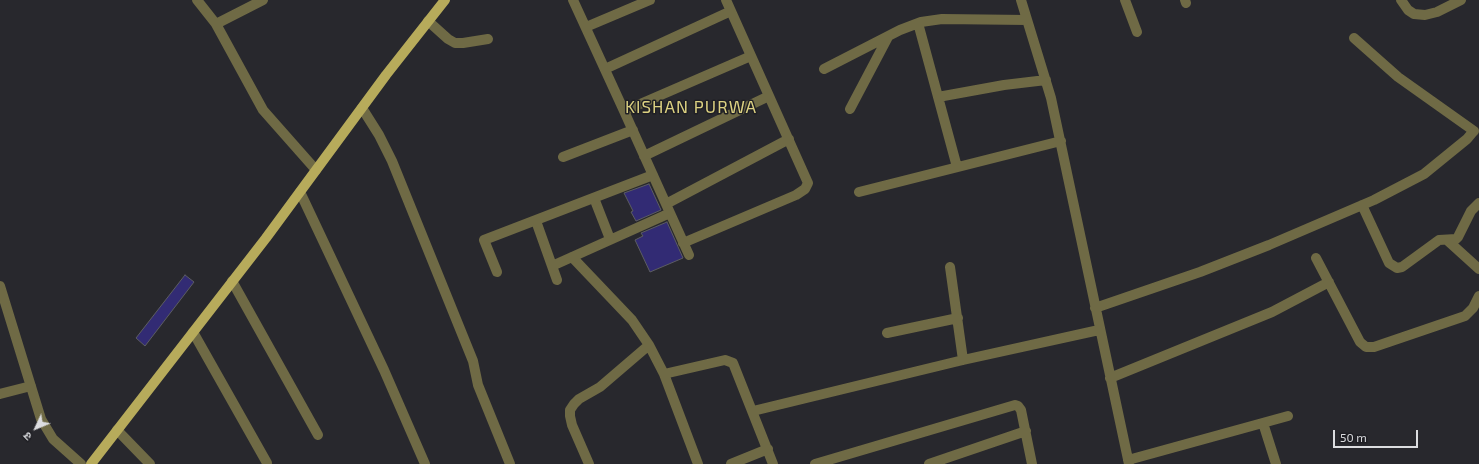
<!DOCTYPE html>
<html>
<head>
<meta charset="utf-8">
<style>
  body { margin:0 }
  #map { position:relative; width:1479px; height:464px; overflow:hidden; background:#28282d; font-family:"Exo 2","Noto Sans Devanagari",sans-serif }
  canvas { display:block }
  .north { position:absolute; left:16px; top:408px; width:40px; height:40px; -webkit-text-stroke:3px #1f1f24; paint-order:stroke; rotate:226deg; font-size:11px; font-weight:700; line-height:16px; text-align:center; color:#dcdde0 }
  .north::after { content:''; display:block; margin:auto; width:14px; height:18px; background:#dcdde0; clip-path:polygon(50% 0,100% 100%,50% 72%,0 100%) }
  .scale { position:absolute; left:1333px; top:430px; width:85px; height:18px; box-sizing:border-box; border:2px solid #dcdde0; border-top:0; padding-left:5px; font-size:12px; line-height:14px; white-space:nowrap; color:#dcdde0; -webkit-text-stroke:3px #1f1f24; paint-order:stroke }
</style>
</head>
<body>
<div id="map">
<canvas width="1479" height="464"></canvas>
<div class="north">उ</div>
<div class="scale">50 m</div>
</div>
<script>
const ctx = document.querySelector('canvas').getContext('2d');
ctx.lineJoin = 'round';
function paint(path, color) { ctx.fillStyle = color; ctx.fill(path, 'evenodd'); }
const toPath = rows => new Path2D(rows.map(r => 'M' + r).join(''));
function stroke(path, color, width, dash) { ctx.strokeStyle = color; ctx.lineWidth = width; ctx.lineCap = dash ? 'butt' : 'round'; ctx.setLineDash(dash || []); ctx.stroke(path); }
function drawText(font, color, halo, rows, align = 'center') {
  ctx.font = font + ' "Exo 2",sans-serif'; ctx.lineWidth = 3; ctx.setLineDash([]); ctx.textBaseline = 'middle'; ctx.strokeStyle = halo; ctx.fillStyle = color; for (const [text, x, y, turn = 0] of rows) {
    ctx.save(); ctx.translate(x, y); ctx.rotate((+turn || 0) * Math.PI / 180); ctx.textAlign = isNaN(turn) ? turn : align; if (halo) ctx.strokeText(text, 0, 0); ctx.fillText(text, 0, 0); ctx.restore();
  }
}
const building = toPath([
  [649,184,661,210,636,221,631,212,633,211,624,193,649,184],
  [667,222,683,258,650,272,635,240,643,236,641,233,667,222],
  [185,275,194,282,145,346,136,338,185,275]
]);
const minor = toPath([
  [197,0,216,24,263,110,316,170],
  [573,0,624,111,689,255],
  [1021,0,1051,98,1129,464],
  [1125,0,1137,32],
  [1185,0,1186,3],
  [1401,0,1408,10,1414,14,1425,15,1437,12,1461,0],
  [428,21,448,39,455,43,463,43,488,39],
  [918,23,957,167],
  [216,24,263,0],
  [586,27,650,0],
  [605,69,731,11],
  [824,69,900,30,921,22,942,19,1027,20],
  [938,97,1004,85,1046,80],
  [362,108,379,135,392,161,473,361,478,385,510,464],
  [850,109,888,37],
  [624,111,751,56],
  [644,156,769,96],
  [563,157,633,130],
  [300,192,384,370,425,464],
  [859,192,1061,141],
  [594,198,610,239],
  [666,204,789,139],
  [1362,205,1389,263,1397,268,1402,267,1439,240,1456,239,1458,237,1471,211,1479,203],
  [536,221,557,280],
  [1447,240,1479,269],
  [683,243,796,195,805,189,808,183,726,0],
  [572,257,632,320,649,345,664,374,698,464],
  [1316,258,1360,342,1366,347,1374,347,1465,316,1473,308,1479,296],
  [552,266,670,213],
  [950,267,963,360],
  [497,272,484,240,653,175],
  [232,281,318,435],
  [0,286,41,419,53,439,81,464],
  [1095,308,1200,272,1269,245,1374,200,1424,174,1467,139,1472,133,1474,131,1398,77,1354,38],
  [193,332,267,463],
  [887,333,958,318],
  [664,374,725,360,733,363,773,464],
  [1110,378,1272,312,1329,282],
  [0,394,31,386],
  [753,411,963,360,1099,330],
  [1263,423,1276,464],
  [117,430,150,464],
  [1128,460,1288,416],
  [589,464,572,425,570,416,570,410,574,404,579,399,600,387,649,345],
  [731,464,768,449],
  [815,464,1015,405,1018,406,1021,410,1032,464],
  [929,464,1026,431]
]);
const major = toPath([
  [91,464,266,238,386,75,445,0]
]);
const quarterNames = [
  ["KISHAN PURWA",691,107]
];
paint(building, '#322b74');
stroke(building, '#5c5d62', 1);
stroke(minor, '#6f6a45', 10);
stroke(major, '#b7ab5b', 10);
ctx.letterSpacing = '1px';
drawText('17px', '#dcd182', '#1f1f24', quarterNames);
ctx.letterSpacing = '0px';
</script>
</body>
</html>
